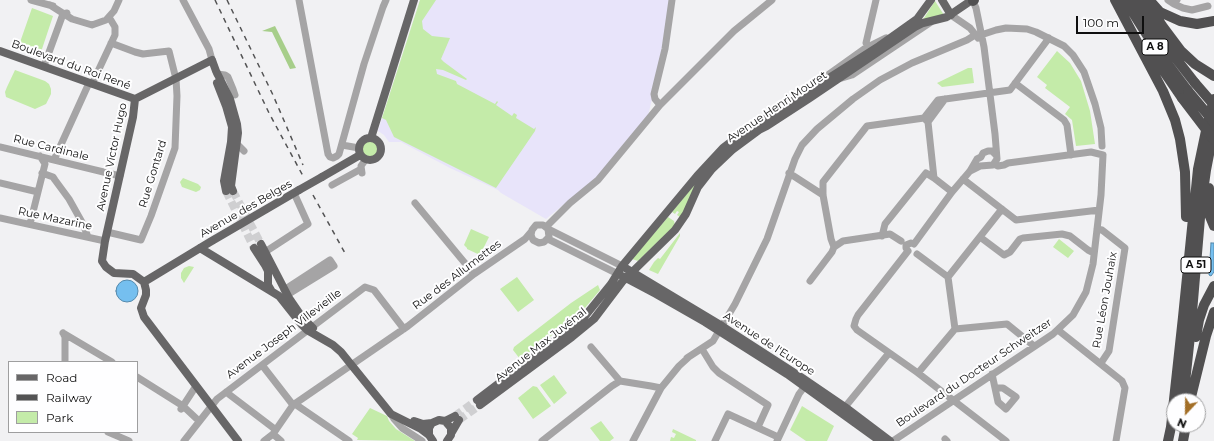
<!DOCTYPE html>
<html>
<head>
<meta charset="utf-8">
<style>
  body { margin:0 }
  #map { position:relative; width:1214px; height:441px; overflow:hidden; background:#f1f1f3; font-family:Montserrat,sans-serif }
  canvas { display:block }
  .legend { position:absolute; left:8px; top:361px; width:130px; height:72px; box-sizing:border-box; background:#fefeff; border:1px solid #9e9e9f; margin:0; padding:5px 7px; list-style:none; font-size:12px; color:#0f0f0f }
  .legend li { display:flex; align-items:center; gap:8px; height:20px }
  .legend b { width:20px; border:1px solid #9e9e9f }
  .north { position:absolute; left:1166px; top:393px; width:40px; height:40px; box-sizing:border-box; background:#fefeff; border:1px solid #9e9e9f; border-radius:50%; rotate:202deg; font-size:11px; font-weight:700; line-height:16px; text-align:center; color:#0f0f0f }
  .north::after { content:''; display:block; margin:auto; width:14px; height:18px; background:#a36f27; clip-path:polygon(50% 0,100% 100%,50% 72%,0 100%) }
  .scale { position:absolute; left:1076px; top:16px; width:68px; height:18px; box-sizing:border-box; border:2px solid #0f0f0f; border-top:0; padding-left:5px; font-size:12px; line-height:14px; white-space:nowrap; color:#0f0f0f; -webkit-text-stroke:3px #fefeff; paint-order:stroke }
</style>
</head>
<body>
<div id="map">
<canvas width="1214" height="441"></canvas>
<ul class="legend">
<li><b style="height:5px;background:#676667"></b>Road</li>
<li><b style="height:5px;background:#535354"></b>Railway</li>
<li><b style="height:11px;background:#c4eba9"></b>Park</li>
</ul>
<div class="north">N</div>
<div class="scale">100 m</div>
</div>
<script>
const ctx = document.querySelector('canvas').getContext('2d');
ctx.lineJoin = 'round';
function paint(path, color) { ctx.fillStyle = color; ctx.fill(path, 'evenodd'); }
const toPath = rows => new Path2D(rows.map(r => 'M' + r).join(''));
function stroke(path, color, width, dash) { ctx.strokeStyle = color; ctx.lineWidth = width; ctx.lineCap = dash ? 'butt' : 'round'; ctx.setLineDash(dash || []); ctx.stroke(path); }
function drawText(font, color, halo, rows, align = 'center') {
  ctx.font = font + ' Montserrat,sans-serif'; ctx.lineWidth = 4; ctx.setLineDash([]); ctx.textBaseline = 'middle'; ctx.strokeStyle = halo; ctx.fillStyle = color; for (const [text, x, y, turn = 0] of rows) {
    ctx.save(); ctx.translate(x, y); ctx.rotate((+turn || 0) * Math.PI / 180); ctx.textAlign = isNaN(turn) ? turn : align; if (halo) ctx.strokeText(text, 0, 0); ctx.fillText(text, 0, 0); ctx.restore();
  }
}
const medical = toPath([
  [420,0,670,0,656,82,648,116,600,175,546,219,501,193,498,190,450,168,401,142,389,142,384,135,378,131]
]);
const green = toPath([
  [420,0,436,0,422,21,423,29,432,36,450,38,441,59,444,62,467,79,466,80,443,70,436,69,437,74,456,81,457,84,495,104,497,101,498,102,496,105,512,116,514,113,517,115,516,118,534,129,536,127,535,131,496,188,394,137,386,120,382,118],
  [935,1,944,15,918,23,924,18],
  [32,8,53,16,40,55,18,48],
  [1057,51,1070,63,1081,81,1090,111,1095,144,1076,146,1072,120,1065,114,1070,107,1045,88,1047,85,1037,77],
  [968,68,972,68,974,83,942,87,937,83],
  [15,70,45,81,49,84,51,89,51,94,46,104,35,109,6,97,5,92,7,87],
  '362 149a8 8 0 1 1 16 0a8 8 0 1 1-16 0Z',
  [724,153,680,217,677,215,679,212,677,211,675,214,672,212,708,168],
  [183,178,198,184,201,187,200,190,196,192,182,187,180,182],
  [668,217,674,221,675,225,638,261,632,259],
  [471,229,489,237,480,255,467,249,467,248,464,245],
  [680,233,680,236,658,274,649,270,654,262,658,258,660,259],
  [1059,239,1074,251,1068,258,1053,247],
  [189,266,194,267,184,283,181,278,181,273,184,268],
  [517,277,534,300,518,312,500,289],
  [598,285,600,290,579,315,520,359,513,350,514,347,571,303],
  [554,375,567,393,554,404,540,385],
  [533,386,537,387,551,406,533,419,518,398],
  [802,406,834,426,827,441,806,441,790,430],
  [370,408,387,416,389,421,396,429,415,441,357,440,358,438,352,434],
  [601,421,614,438,610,441,600,441,590,428],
  [673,429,696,440,696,441,670,441,671,437,674,438,676,434,672,432]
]);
const forest = toPath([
  [275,26,296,68,290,69,272,32,262,31]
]);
const water = toPath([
  [1211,243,1214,243,1214,272,1211,276,1209,275,1211,243],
  '116 291a11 11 0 1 1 22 0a11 11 0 1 1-22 0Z'
]);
const majorTunnel = toPath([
  [226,191,254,248],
  [233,191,261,244],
  [455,416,477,400],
  [459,420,480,405]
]);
const minor = toPath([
  [31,0,53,6],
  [183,0,209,49,212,60],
  [299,0,328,154,330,157,333,158,337,156,339,154,364,64,383,7,386,0],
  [1168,0,1174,4,1177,0],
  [1174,4,1183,8,1192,10,1208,6],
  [50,5,72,19,92,25,106,20,114,11,119,0],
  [951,15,970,28,978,38],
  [870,49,866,43,876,0],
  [44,66,63,14,67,13],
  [217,74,225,75,228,77,233,89,235,95],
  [829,74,864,49,886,38],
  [842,78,852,75,931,22],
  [1015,83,1064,120,1067,125,1071,155],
  [92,84,115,35,115,27,109,17],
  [660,105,655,99,654,94,665,49,672,0],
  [924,118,938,100,1010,90,1049,38],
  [924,118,928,122,934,178,952,192],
  [928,122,945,99],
  [342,145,359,148],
  [232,146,234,145,238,145,244,151],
  [0,147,120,176],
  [54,160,89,83],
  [994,164,998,166,1004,165,1008,163,1091,152,1103,155],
  [970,171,980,166,993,165,997,159,995,134,984,47,976,8,973,1],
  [42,173,53,177,55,180,69,199,83,224,88,237],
  [362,173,361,166,366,159],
  [789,173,823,195],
  [963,179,1016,220,1099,210],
  [0,183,38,192],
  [332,185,361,169],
  [415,203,474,274],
  [0,218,105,241],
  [30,224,45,164,40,156],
  [546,227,570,203,598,180,660,105,734,31,772,0],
  [548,229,549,237,544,242,539,243,533,240,531,235,532,230,536,225,543,225,548,229,622,266],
  [1097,229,1102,230,1125,248,1109,351,1101,363],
  [107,232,141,240,151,216,175,148,177,96,176,79,169,51,143,54,135,52,111,43],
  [882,236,885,224,926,173,934,178],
  [980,237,1004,255,1010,252,1020,239,1023,238,1062,234,1070,236,1088,250,1094,253],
  [548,239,618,274],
  [914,244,952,192,970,171,977,159,981,157,983,153,988,151,992,151,996,155],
  [834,247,831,239,823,195,823,182,867,126,924,118],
  [908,251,858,315,856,319,854,326,857,330,918,373,1006,441],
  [908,251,906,248,906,245,911,243,914,244],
  [265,252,308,224,294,193],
  [917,254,948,277,955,329],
  [948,277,1002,209],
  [810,281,832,252,834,247,843,241,890,234,901,241],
  [284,290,330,260,334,266,287,295],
  [1058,330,1122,381,1125,388,1116,441],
  [63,333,112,362],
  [63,333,65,337,65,362],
  [591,347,620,381],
  [702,349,713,367,719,373,768,405,758,427],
  [687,358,713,341,735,304,767,239,795,159,802,145,817,129,853,99,880,80,912,63,967,40,975,35,981,35,996,30,1006,28,1027,29,1036,32,1064,46,1073,55,1084,72,1095,104,1101,128,1102,146],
  [262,365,293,405],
  [918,373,955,329,1007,324,1034,346],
  [992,374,998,402,1006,409,1016,397,1003,388,995,388],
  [137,377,183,406,199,421],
  [226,392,276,430],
  [295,404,349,441],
  [845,407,889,353],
  [181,409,196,386],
  [391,414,394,419,402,428,422,441],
  [108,432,129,441],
  [273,434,281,441],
  [945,439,947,441],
  [184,441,217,399,365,287,374,290,404,329],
  [264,441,273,434,293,405,408,326,474,274,525,239,531,232],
  [542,441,612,386,620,381,651,386,661,388],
  [633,441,661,388,679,366,690,356],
  [715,441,728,414,778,437],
  [777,441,799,394,808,382],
  [893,441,1053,334,1073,315,1086,292,1093,264,1101,195,1103,155]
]);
const major = toPath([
  [942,0,951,15],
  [0,51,135,99],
  [217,83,226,106,232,127,231,142,224,181,226,191],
  [135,99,133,117,105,241,102,261,106,267,114,273,133,274,144,282,146,290,146,295,141,308,144,317,238,441],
  [135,99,212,60,216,71,230,99,237,124,238,133,231,186,233,191],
  [371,138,414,0],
  '359 149a11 11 0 1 1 22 0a11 11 0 1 1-22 0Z',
  [322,177,360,155],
  [261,244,289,298,302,317,313,328],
  [200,248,279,296,302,325,307,330,333,345,341,352,391,414,421,429,429,435],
  [254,248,265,265,268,271,268,285,271,290],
  [622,266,722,326,801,377,845,407,890,441],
  [622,276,656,294,705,322,787,374,880,441],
  [144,282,210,242,299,190],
  [477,400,581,321,611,284,622,266,697,176,723,148,744,132,879,46,917,19,931,0],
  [480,405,572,337,594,319,622,282,675,230,686,214,698,187,712,169,732,150,759,130,767,126,810,98,915,27,923,23,947,17,972,0],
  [414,421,423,424,432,423],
  [445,421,455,416],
  [452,432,459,420],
  [433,441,429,435,429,428,432,423,439,420,445,421,451,428,451,435,447,441]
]);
const highway = toPath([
  [1115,0,1163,91,1175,120,1180,139,1185,172,1186,217],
  [1125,0,1154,46,1188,91],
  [1135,0,1167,47,1195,83],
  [1145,0,1163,27,1181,51,1195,64,1214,76],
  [973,1,974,0],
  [1151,2,1160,12,1180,21,1197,24,1214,21],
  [1147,47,1182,98],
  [1209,188,1209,214,1214,226],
  [1196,337,1199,320,1204,305,1214,286],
  [1183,401,1190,336,1201,206,1206,170,1214,129],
  [1190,401,1206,336,1214,312],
  [1168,441,1171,427,1183,317,1198,169,1207,126,1214,99],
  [1183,441,1186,425]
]);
const rail = toPath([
  [215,0,269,113,303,176],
  [227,0,273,95,303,165],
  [313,195,346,255]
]);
const majorBridge = toPath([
  [299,190,322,177]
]);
const highwayBridge = toPath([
  [1195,83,1214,105],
  [1188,91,1214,122],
  [1182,98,1214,140]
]);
const shields = [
  [1155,47,26],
  [1196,265,30]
];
const shieldNames = [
  ["A 8",1155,47],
  ["A 51",1196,265]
];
const streetNames = [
  ["Boulevard du Roi René",71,65,20],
  ["Avenue Henri Mouret",777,107,-34],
  ["Rue Cardinale",51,148,14],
  ["Avenue Victor Hugo",112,157,-78],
  ["Rue Gontard",153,174,-73],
  ["Avenue des Belges",246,209,-30],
  ["Rue Mazarine",55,219,12],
  ["Rue des Allumettes",457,275,-37],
  ["Rue Léon Jouhaix",1105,300,-80],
  ["Avenue Joseph Villevieille",284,334,-37],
  ["Avenue de l'Europe",769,344,33],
  ["Avenue Max Juvénal",541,345,-38],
  ["Boulevard du Docteur Schweitzer",974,373,-34]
];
paint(medical, '#e8e4fa');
paint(green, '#c4eba9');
paint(forest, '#a7ce8a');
paint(water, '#75bfef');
stroke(water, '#568aac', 1);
stroke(majorTunnel, '#cfcfd1', 8, [8, 4]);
stroke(minor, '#a5a4a5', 7);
stroke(major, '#676667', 8);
stroke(highway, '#515051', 10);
stroke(rail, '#535354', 1.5, [5, 5]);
stroke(majorBridge, '#676667', 8);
stroke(highwayBridge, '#515051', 10);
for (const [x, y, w] of shields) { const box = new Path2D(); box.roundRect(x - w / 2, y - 8, w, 16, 3); ctx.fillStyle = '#fefeff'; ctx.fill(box); stroke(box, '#0f0f0f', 1); }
drawText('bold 10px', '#0f0f0f', null, shieldNames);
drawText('11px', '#0f0f0f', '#fefeff', streetNames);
</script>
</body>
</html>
